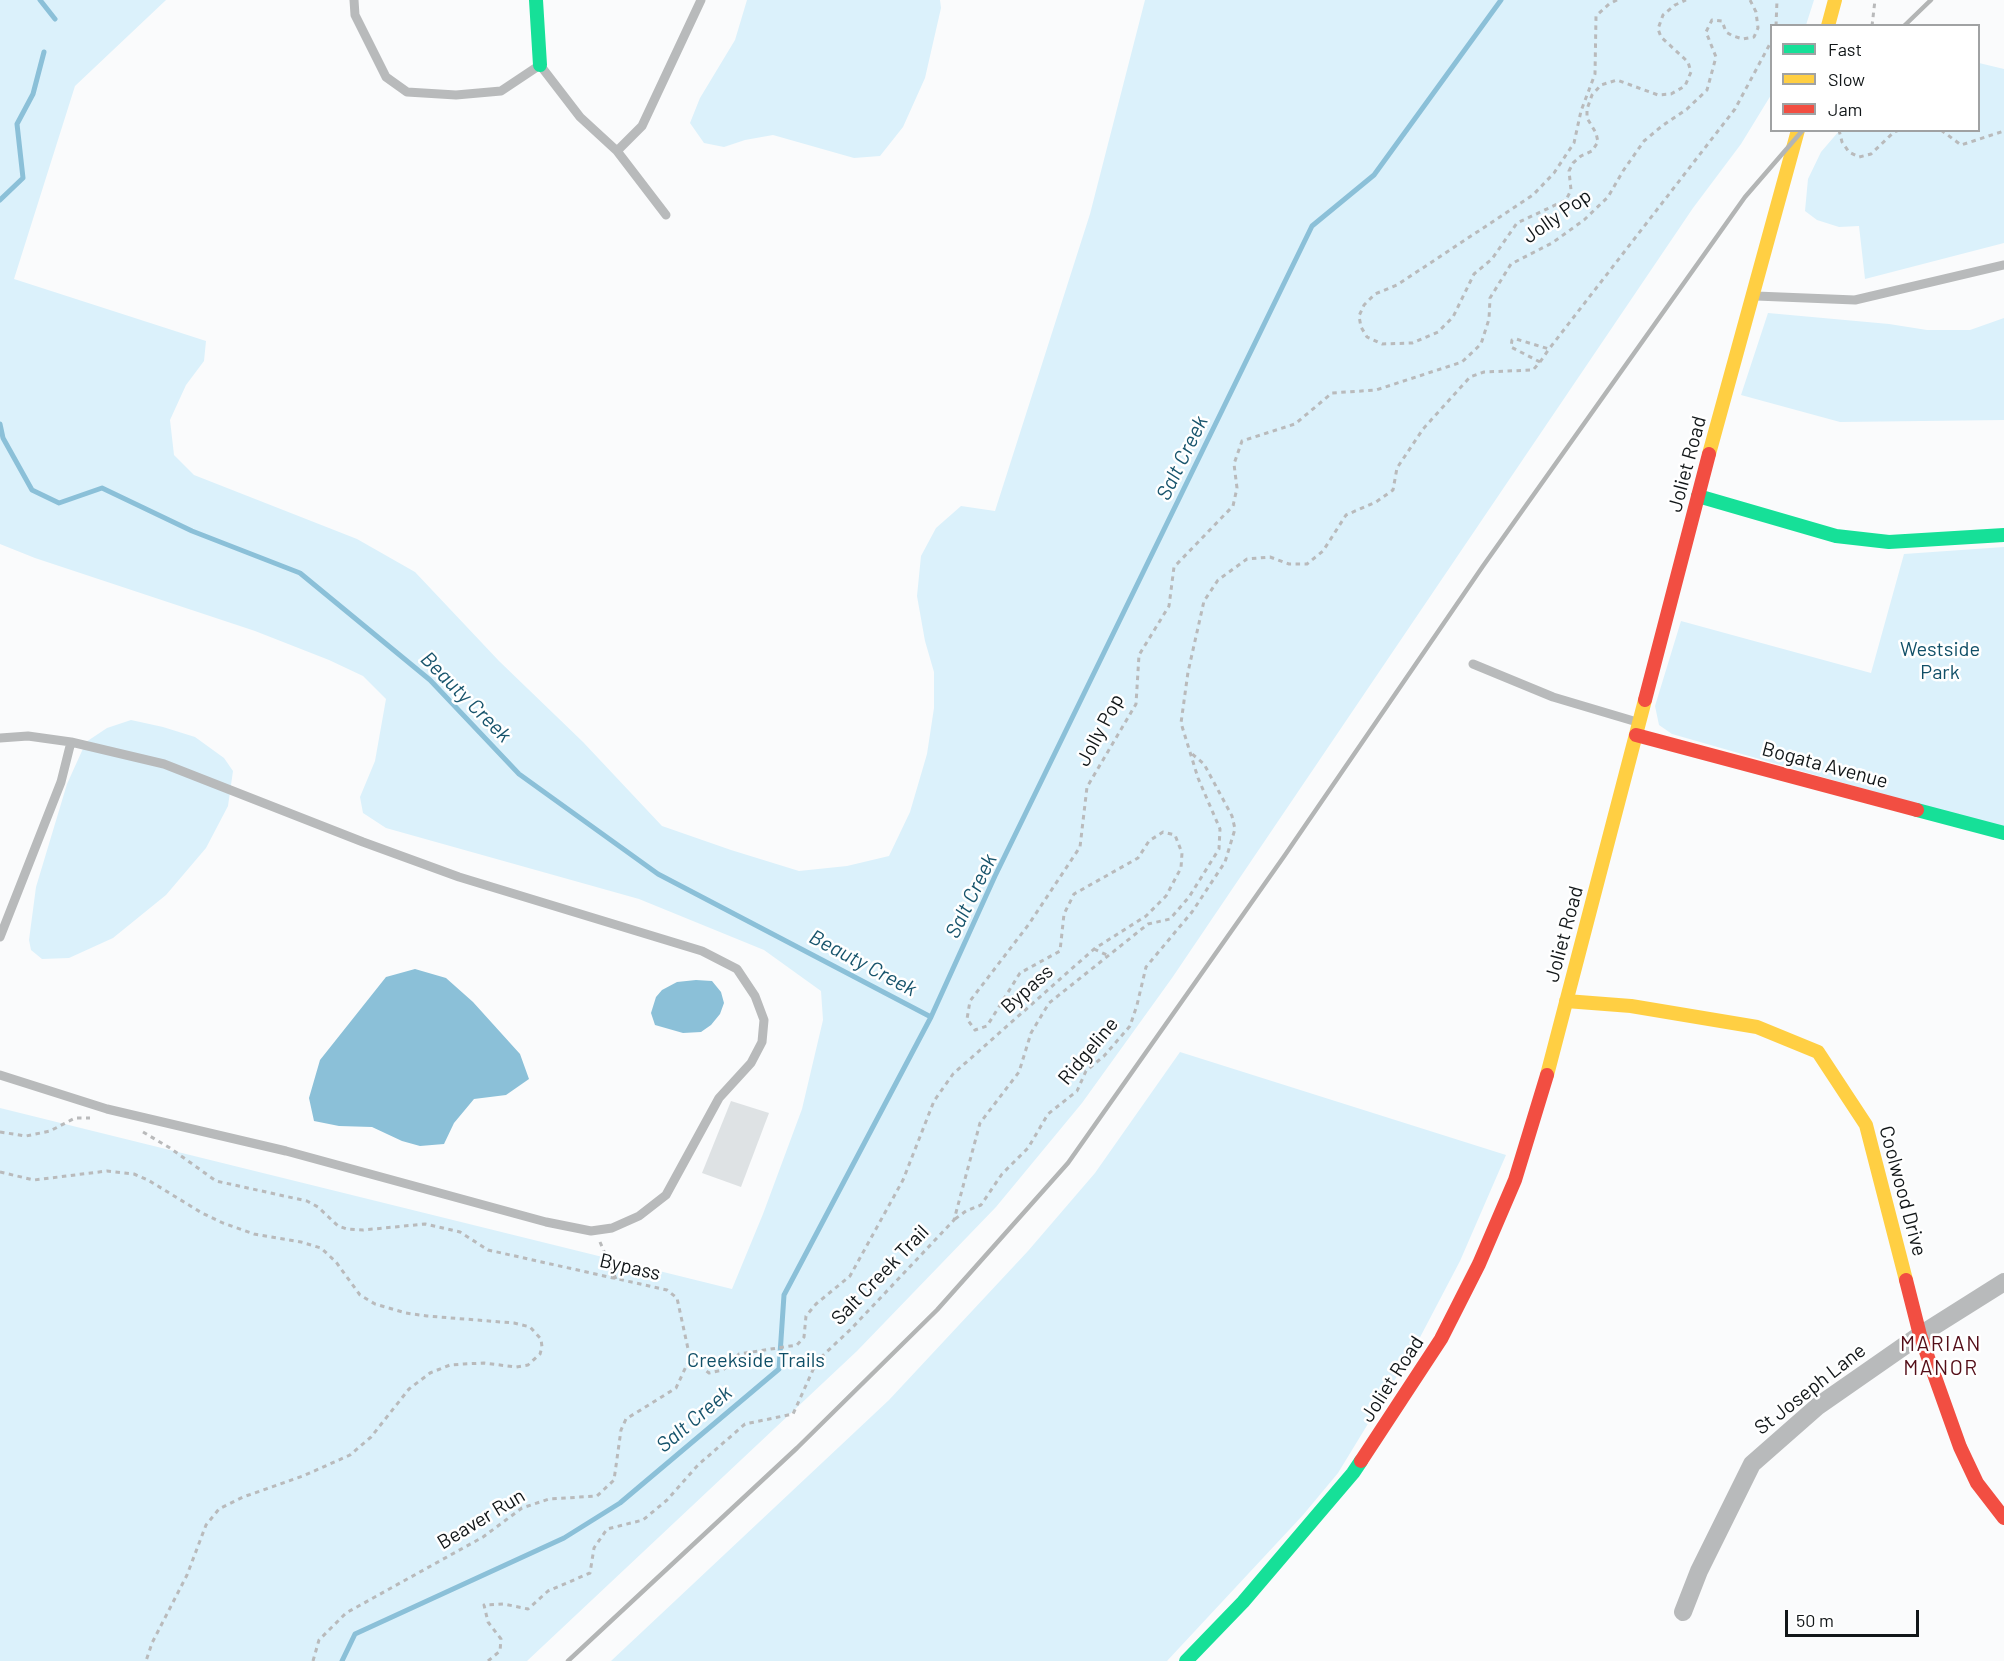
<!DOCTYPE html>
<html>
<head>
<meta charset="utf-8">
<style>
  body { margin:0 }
  #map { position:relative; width:2004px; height:1661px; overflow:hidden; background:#fafbfc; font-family:Barlow,sans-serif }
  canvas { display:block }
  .legend { position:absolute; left:1770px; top:24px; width:210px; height:108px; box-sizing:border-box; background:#fff; border:2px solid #a0a2a3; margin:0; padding:8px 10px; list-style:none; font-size:18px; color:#111618 }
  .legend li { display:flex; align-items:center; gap:12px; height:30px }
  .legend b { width:30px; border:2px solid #a0a2a3 }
  .scale { position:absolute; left:1785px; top:1610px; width:134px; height:27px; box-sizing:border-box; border:3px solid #111618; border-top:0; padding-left:8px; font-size:18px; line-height:21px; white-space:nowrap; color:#111618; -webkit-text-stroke:4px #fff; paint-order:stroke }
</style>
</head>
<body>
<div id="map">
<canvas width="2004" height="1661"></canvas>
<ul class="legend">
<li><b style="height:8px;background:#16e098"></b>Fast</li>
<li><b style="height:8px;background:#ffcf43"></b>Slow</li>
<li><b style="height:8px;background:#f24e42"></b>Jam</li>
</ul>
<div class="scale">50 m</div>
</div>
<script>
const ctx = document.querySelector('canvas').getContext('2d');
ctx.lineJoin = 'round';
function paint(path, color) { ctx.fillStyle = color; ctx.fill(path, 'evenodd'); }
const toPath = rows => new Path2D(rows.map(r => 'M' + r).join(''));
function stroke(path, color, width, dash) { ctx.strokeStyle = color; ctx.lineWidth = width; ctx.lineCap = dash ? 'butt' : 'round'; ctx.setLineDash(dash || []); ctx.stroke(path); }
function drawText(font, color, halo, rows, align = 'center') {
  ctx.font = font + ' Barlow,sans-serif'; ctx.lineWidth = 5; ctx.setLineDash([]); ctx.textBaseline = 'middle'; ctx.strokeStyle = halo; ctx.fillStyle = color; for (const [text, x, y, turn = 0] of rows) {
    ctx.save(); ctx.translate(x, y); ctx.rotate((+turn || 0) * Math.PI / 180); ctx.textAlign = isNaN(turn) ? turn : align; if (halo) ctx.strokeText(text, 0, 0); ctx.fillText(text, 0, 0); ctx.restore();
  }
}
const green = toPath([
  [0,0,166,0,75,86,14,279,206,341,204,361,186,385,170,420,174,455,194,475,357,539,415,572,499,661,583,742,662,826,731,850,799,871,847,866,889,856,910,812,927,754,934,708,934,672,925,641,917,596,921,556,936,528,961,506,995,511,1090,214,1145,0,1814,0,1806,25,1772,26,1771,95,1741,144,1693,208,1172,978,1082,1103,996,1207,857,1351,527,1661,0,1661,0,1108,732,1289,763,1214,802,1109,823,1020,821,991,764,950,639,899,386,828,363,813,360,797,375,761,386,699,363,676,329,660,255,631,35,558,0,544],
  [747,0,940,0,941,8,925,78,903,127,880,156,854,158,773,135,745,140,724,147,704,143,690,123,700,98,735,40],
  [1979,63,2004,69,2004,243,1865,279,1859,226,1839,227,1817,220,1805,211,1808,179,1821,152,1839,131,1978,130],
  [1768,313,1889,324,1927,330,1970,330,2004,318,2004,420,1840,422,1741,395],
  [2004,547,2004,829,1672,734,1659,725,1655,706,1681,621,1871,673,1904,554],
  [131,720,163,727,195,737,224,758,233,771,228,806,206,848,166,895,113,938,69,958,42,959,31,950,29,940,36,887,67,784,86,742,107,728],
  [1180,1052,1506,1155,1460,1261,1416,1345,1338,1473,1303,1515,1167,1661,611,1661,889,1400,1028,1251,1095,1173]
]);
const water = toPath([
  [415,969,446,978,473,1002,520,1054,529,1079,506,1095,474,1099,454,1123,444,1144,420,1146,402,1141,372,1127,339,1126,314,1121,309,1098,320,1060,386,977],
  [696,980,712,981,721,992,724,1003,720,1014,711,1025,701,1032,683,1033,655,1025,651,1013,656,997,662,990,677,982]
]);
const stream = toPath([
  [40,0,55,19],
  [0,200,23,178,17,124,33,94,44,52],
  [0,424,3,438,32,490,59,503,102,488,192,531,300,573,430,680,519,774,658,874,931,1017],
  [342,1661,355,1634,564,1538,620,1503,779,1369,784,1295,931,1017,995,876,1312,226,1374,175,1501,0]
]);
const building = toPath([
  [731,1101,769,1113,741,1187,702,1173]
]);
const path = toPath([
  [1617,0,1609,4,1596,16,1595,74,1581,111,1574,143,1554,173,1533,195,1397,285,1375,294,1364,305,1359,316,1361,327,1367,337,1382,344,1412,343,1438,332,1453,317,1474,274,1492,259,1517,223,1566,200,1571,190,1569,171,1573,163,1581,156,1592,151,1598,142,1596,133,1587,118,1587,109,1592,95,1601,85,1617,80,1658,95,1671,94,1685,86,1691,72,1688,62,1661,37,1658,29,1663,15,1675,5,1686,0],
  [1776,26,1777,0],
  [1872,26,1875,0],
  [1839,130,1842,142,1849,152,1859,157,1871,154,1894,132,1899,130],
  [1941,130,1961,145,2004,131],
  [1540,362,1549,349],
  [1094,949,1109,956],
  [0,1132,26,1136,50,1131,75,1118,90,1118],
  [143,1132,170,1148,216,1181,307,1201,318,1207,338,1226,347,1229,363,1230,425,1224,460,1232,488,1250,667,1290,677,1298,690,1358,709,1373,723,1370,739,1354,797,1345,804,1337,806,1316,816,1304,850,1276,903,1180,934,1101,953,1074,1094,949,1146,916,1166,896,1181,868,1182,853,1175,835,1163,832,1149,841,1138,858,1074,894,1064,914,1060,951,1020,973,987,1026,975,1030,967,1019,970,1001,1029,924,1080,847,1087,787,1136,704,1139,655,1169,606,1174,567,1233,506,1237,488,1234,464,1242,441,1295,424,1332,393,1376,390,1462,362,1481,344,1489,319,1490,298,1511,264,1552,243,1584,220,1608,197,1623,171,1644,141,1662,126,1687,109,1707,90,1716,57,1706,32,1712,20,1722,21,1726,32,1733,36,1743,39,1754,37,1758,28,1756,12,1750,0],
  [0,1172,34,1180,107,1171,134,1174,148,1180,202,1213,223,1223,254,1234,301,1242,321,1248,336,1262,360,1295,375,1304,406,1313,427,1316,514,1323,530,1327,541,1339,542,1347,540,1354,528,1365,516,1367,484,1363,464,1364,450,1365,430,1373,409,1389,371,1437,350,1455,303,1476,243,1497,219,1509,206,1525,187,1575,152,1643,146,1661],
  [955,1219,966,1211,981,1205,1002,1174,1028,1148,1048,1114,1077,1091,1086,1071,1104,1056,1130,1026,1137,1005,1146,967,1192,912,1225,862,1235,829,1232,816,1204,764,1191,753],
  [600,1242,616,1279],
  [313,1661,319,1640,346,1613,483,1537,522,1508,549,1499,597,1496,614,1480,621,1430,626,1419,676,1388,690,1358],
  [488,1661,500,1651,501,1639,488,1622,484,1605,504,1604,528,1609,548,1591,590,1573,594,1548,607,1529,643,1520,667,1500,698,1465,745,1424,793,1414,817,1361,851,1329,954,1220,980,1123,1019,1072,1031,1033,1049,1003,1148,924,1170,919,1189,897,1219,849,1220,829,1198,778,1181,723,1188,672,1204,601,1218,580,1247,559,1270,557,1289,564,1307,564,1323,551,1346,515,1376,502,1393,490,1397,468,1423,429,1470,377,1484,372,1533,370,1540,362,1511,347,1512,340,1516,339,1549,349,1735,109,1772,40]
]);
const lane = toPath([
  [354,0,355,15,386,77,407,92,456,95,501,91,540,65,580,117,617,151,666,215],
  [617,151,642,126,701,0],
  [1756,296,1855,300,2004,265],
  [1473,664,1553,697,1637,722],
  [0,738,28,736,71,742,164,764,363,842,459,877,702,951,737,969,755,996,764,1020,762,1042,751,1063,719,1098,666,1195,639,1216,612,1228,591,1231,546,1222,286,1151,107,1109,0,1075],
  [0,937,61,782,71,742]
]);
const street = toPath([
  [1683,1612,1699,1571,1752,1464,1818,1406,1920,1335,2004,1282]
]);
const fast = toPath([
  [536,0,540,65],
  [1698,496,1836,536,1889,542,2004,535],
  [1917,810,2004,833],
  [1186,1661,1243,1602,1353,1473,1361,1461]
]);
const slow = toPath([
  [1828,26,1835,0],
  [1709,454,1798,130],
  [1566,1001,1631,1006,1757,1027,1818,1052,1866,1125,1906,1280],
  [1547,1075,1645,700]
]);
const jam = toPath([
  [1645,700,1709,454],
  [1636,735,1917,810],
  [1906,1280,1920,1335,1960,1447,1977,1483,2004,1518],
  [1361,1461,1441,1339,1479,1264,1515,1180,1547,1075]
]);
const rail = toPath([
  [1904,26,1931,0],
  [568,1661,797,1448,937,1310,1068,1163,1285,855,1483,566,1745,197,1803,130]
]);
const streetNames = [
  ["Jolly Pop",1557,216,-35],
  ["Joliet Road",1687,464,-75],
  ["Jolly Pop",1100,730,-62],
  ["Bogata Avenue",1825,765,15],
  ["Joliet Road",1564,934,-75],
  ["Bypass",1027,989,-42],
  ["Ridgeline",1088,1051,-50],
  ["Coolwood Drive",1903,1191,75],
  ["Bypass",630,1267,13],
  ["Salt Creek Trail",880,1275,-46],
  ["Joliet Road",1392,1379,-57],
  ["St Joseph Lane",1810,1389,-38],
  ["Beaver Run",481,1519,-31]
];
const parkNames = [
  ["Westside",1940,649],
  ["Park",1940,672],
  ["Creekside Trails",756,1360]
];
const waterNames = [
  ["Salt Creek",1182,458,-64],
  ["Beauty Creek",466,697,45],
  ["Salt Creek",971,896,-64],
  ["Beauty Creek",863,963,28],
  ["Salt Creek",694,1419,-40]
];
const neighbourhoodNames = [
  ["MARIAN",1941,1344],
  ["MANOR",1941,1368]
];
paint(green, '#dbf1fb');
paint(water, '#8bc0d8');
stroke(stream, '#8bc0d8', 5);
paint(building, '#dee2e4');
stroke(path, '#b9babb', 3, [4.5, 4.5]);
stroke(lane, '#b8babb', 9);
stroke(street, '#b8babb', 18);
stroke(fast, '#16e098', 14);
stroke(slow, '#ffcf43', 14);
stroke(jam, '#f24e42', 14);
stroke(rail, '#b3b5b5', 4.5);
drawText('20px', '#111618', '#fff', streetNames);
drawText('20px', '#104f67', '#fff', parkNames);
drawText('italic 21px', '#17546c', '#fff', waterNames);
ctx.letterSpacing = '1.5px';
drawText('21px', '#540e18', '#fff', neighbourhoodNames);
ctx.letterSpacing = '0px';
</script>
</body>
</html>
